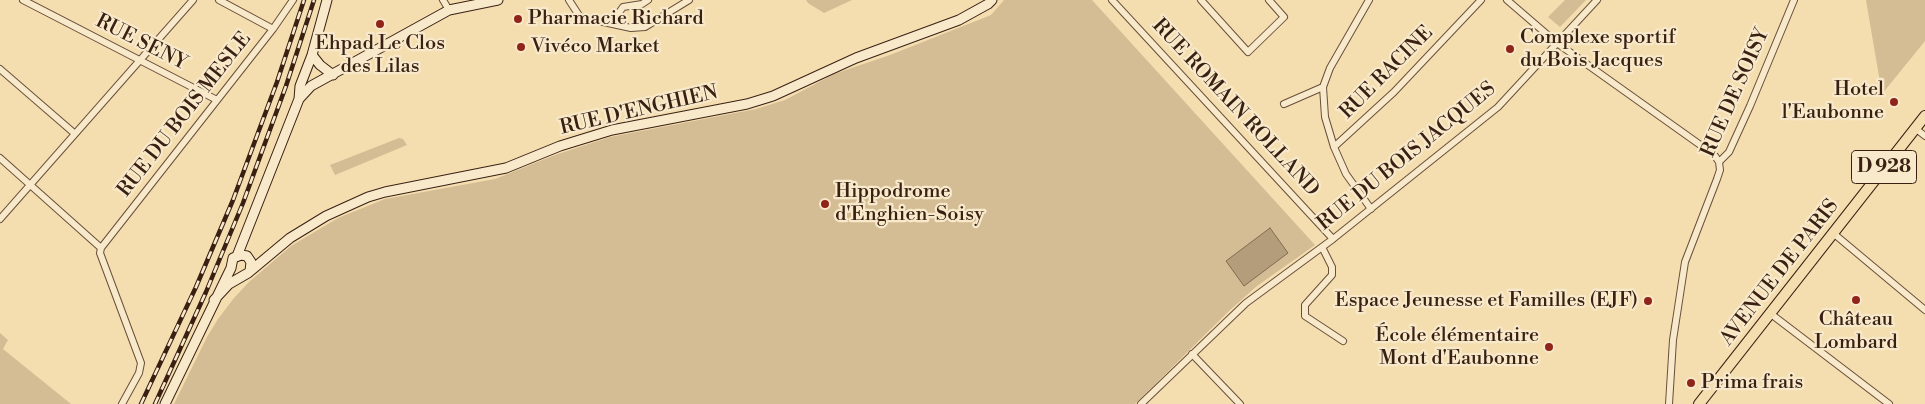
<!DOCTYPE html>
<html>
<head>
<meta charset="utf-8">
<style>
  body { margin:0 }
  canvas { display:block; background:#f4ddaf }
</style>
</head>
<body>
<canvas width="1925" height="404"></canvas>
<script>
const ctx = document.querySelector('canvas').getContext('2d');
ctx.lineJoin = 'round';
function paint(path, color) { ctx.fillStyle = color; ctx.fill(path, 'evenodd'); }
const toPath = rows => new Path2D(rows.map(r => 'M' + r).join(''));
function stroke(path, color, width, dash) { ctx.strokeStyle = color; ctx.lineWidth = width; ctx.lineCap = dash ? 'butt' : 'round'; ctx.setLineDash(dash || []); ctx.stroke(path); }
function drawText(font, color, halo, rows, align = 'center') {
  ctx.font = font + ' "Libre Bodoni",serif'; ctx.lineWidth = 4.5; ctx.setLineDash([]); ctx.textBaseline = 'middle'; ctx.strokeStyle = halo; ctx.fillStyle = color; for (const [text, x, y, turn = 0] of rows) {
    ctx.save(); ctx.translate(x, y); ctx.rotate((+turn || 0) * Math.PI / 180); ctx.textAlign = isNaN(turn) ? turn : align; if (halo) ctx.strokeText(text, 0, 0); ctx.fillText(text, 0, 0); ctx.restore();
  }
}
const green = toPath([
  [806,0,852,0,824,13,808,3],
  [1004,0,1092,0,1315,245,1257,286,1229,311,1135,404,174,404,207,337,218,319,234,298,249,282,291,246,338,218,385,199,495,179,555,155,610,137,756,109,785,100,834,74,890,55,991,15],
  [1565,0,1586,0,1560,27,1548,17],
  [1866,0,1925,0,1925,41,1882,94],
  [399,138,403,139,407,145,335,175,330,165],
  [0,333,8,340,3,349,71,404,0,404]
]);
const water = toPath([
  [1270,228,1288,253,1244,286,1226,261,1270,228]
]);
const street = toPath([
  [23,0,217,100],
  [219,0,273,29],
  [443,0,449,10],
  [569,0,580,17,631,28,645,27,689,0],
  [1112,0,1333,239],
  [1201,0,1248,52,1284,17,1269,0],
  [1369,0,1330,68,1323,87,1325,117,1334,147,1346,174,1371,209],
  [1507,0,1557,43,1706,149,1715,156,1719,162,1720,170,1717,179,1685,262,1673,340,1669,404],
  [618,14,623,7,642,4,648,0],
  [0,69,74,133],
  [1284,104,1323,87],
  [1915,128,1925,136],
  [1334,147,1394,92,1481,0],
  [0,158,101,248,100,253,141,363,139,373,122,404],
  [1719,162,1729,152,1750,106,1794,0],
  [0,219,193,0],
  [1833,233,1925,310],
  [1322,247,1332,267,1332,275,1305,305,1305,316,1343,341],
  [101,248,273,29,293,0],
  [1771,314,1889,404],
  [1192,354,1240,404],
  [1141,404,1246,303,1333,239,1498,107,1597,0]
]);
const secondary = toPath([
  [312,55,320,65,333,75],
  [299,99,311,86,449,10,498,0],
  [237,256,299,99,300,86,312,55,327,0],
  [214,300,229,284,248,273,290,238,326,216,368,197,385,192,506,168,560,146,612,130,747,104,773,96,856,58,959,20,988,4,992,0],
  [165,404,231,268,233,258,241,255,247,256,251,262,250,271]
]);
const primary = toPath([
  [1699,404,1925,116]
]);
const rail = toPath([
  [141,404,196,287,233,200,277,82,304,0],
  [155,404,206,292,243,203,286,86,314,0]
]);
const markers = [
  [518,19,5,"#8f2418"],
  [380,24,5,"#8f2418"],
  [521,47,5,"#8f2418"],
  [1510,49,5,"#8f2418"],
  [1894,102,5,"#8f2418"],
  [825,204,5,"#8f2418"],
  [1856,300,5,"#8f2418"],
  [1648,301,5,"#8f2418"],
  [1549,347,5,"#8f2418"],
  [1691,383,5,"#8f2418"]
];
const shields = [
  [1884,167,65]
];
const shieldNames = [
  ["D 928",1884,167]
];
const poiNames = [
  ["Pharmacie Richard",528,19],
  ["Complexe sportif",1520,38],
  ["du Bois Jacques",1520,61],
  ["Ehpad Le Clos",380,44,"center"],
  ["des Lilas",380,67,"center"],
  ["Vivéco Market",531,47],
  ["Hotel",1884,90,"right"],
  ["l'Eaubonne",1884,113,"right"],
  ["Hippodrome",835,192],
  ["d'Enghien-Soisy",835,215],
  ["Espace Jeunesse et Familles (EJF)",1638,301,"right"],
  ["Château",1856,320,"center"],
  ["Lombard",1856,343,"center"],
  ["École élémentaire",1539,336,"right"],
  ["Mont d'Eaubonne",1539,359,"right"],
  ["Prima frais",1701,383]
];
const streetNames = [
  ["RUE SENY",141,43,27],
  ["RUE RACINE",1387,73,-45],
  ["RUE DE SOISY",1736,93,-66],
  ["RUE ROMAIN ROLLAND",1235,108,47],
  ["RUE D'ENGHIEN",639,111,-13],
  ["RUE DU BOIS MESLE",185,115,-52],
  ["RUE DU BOIS JACQUES",1407,157,-39],
  ["AVENUE DE PARIS",1780,273,-52]
];
paint(green, '#d4bd94');
paint(water, '#b49d7a');
stroke(water, '#836b51', 1);
stroke(street, '#684f3a', 8);
stroke(secondary, '#392013', 11);
stroke(primary, '#392013', 12);
stroke(street, '#f8e9cb', 6);
stroke(secondary, '#f8e9cb', 9);
stroke(primary, '#f4ddaf', 10);
stroke(rail, '#392013', 4.5);
stroke(rail, '#f8e9cb', 2.5, [8]);
for (const [x, y, r, color] of markers) { const dot = new Path2D(); dot.arc(x, y, r, 0, 2 * Math.PI); ctx.fillStyle = color; ctx.fill(dot); stroke(dot, '#f8e9cb', 2); }
for (const [x, y, w] of shields) { const box = new Path2D(); box.roundRect(x - w / 2, y - 16.5, w, 33, 4); ctx.fillStyle = '#f8e9cb'; ctx.fill(box); stroke(box, '#392013', 1); }
drawText('bold 19px', '#392013', null, shieldNames);
drawText('20px', '#392013', '#f8e9cb', poiNames, 'left');
drawText('20px', '#392013', '#f8e9cb', streetNames);
</script>
</body>
</html>
